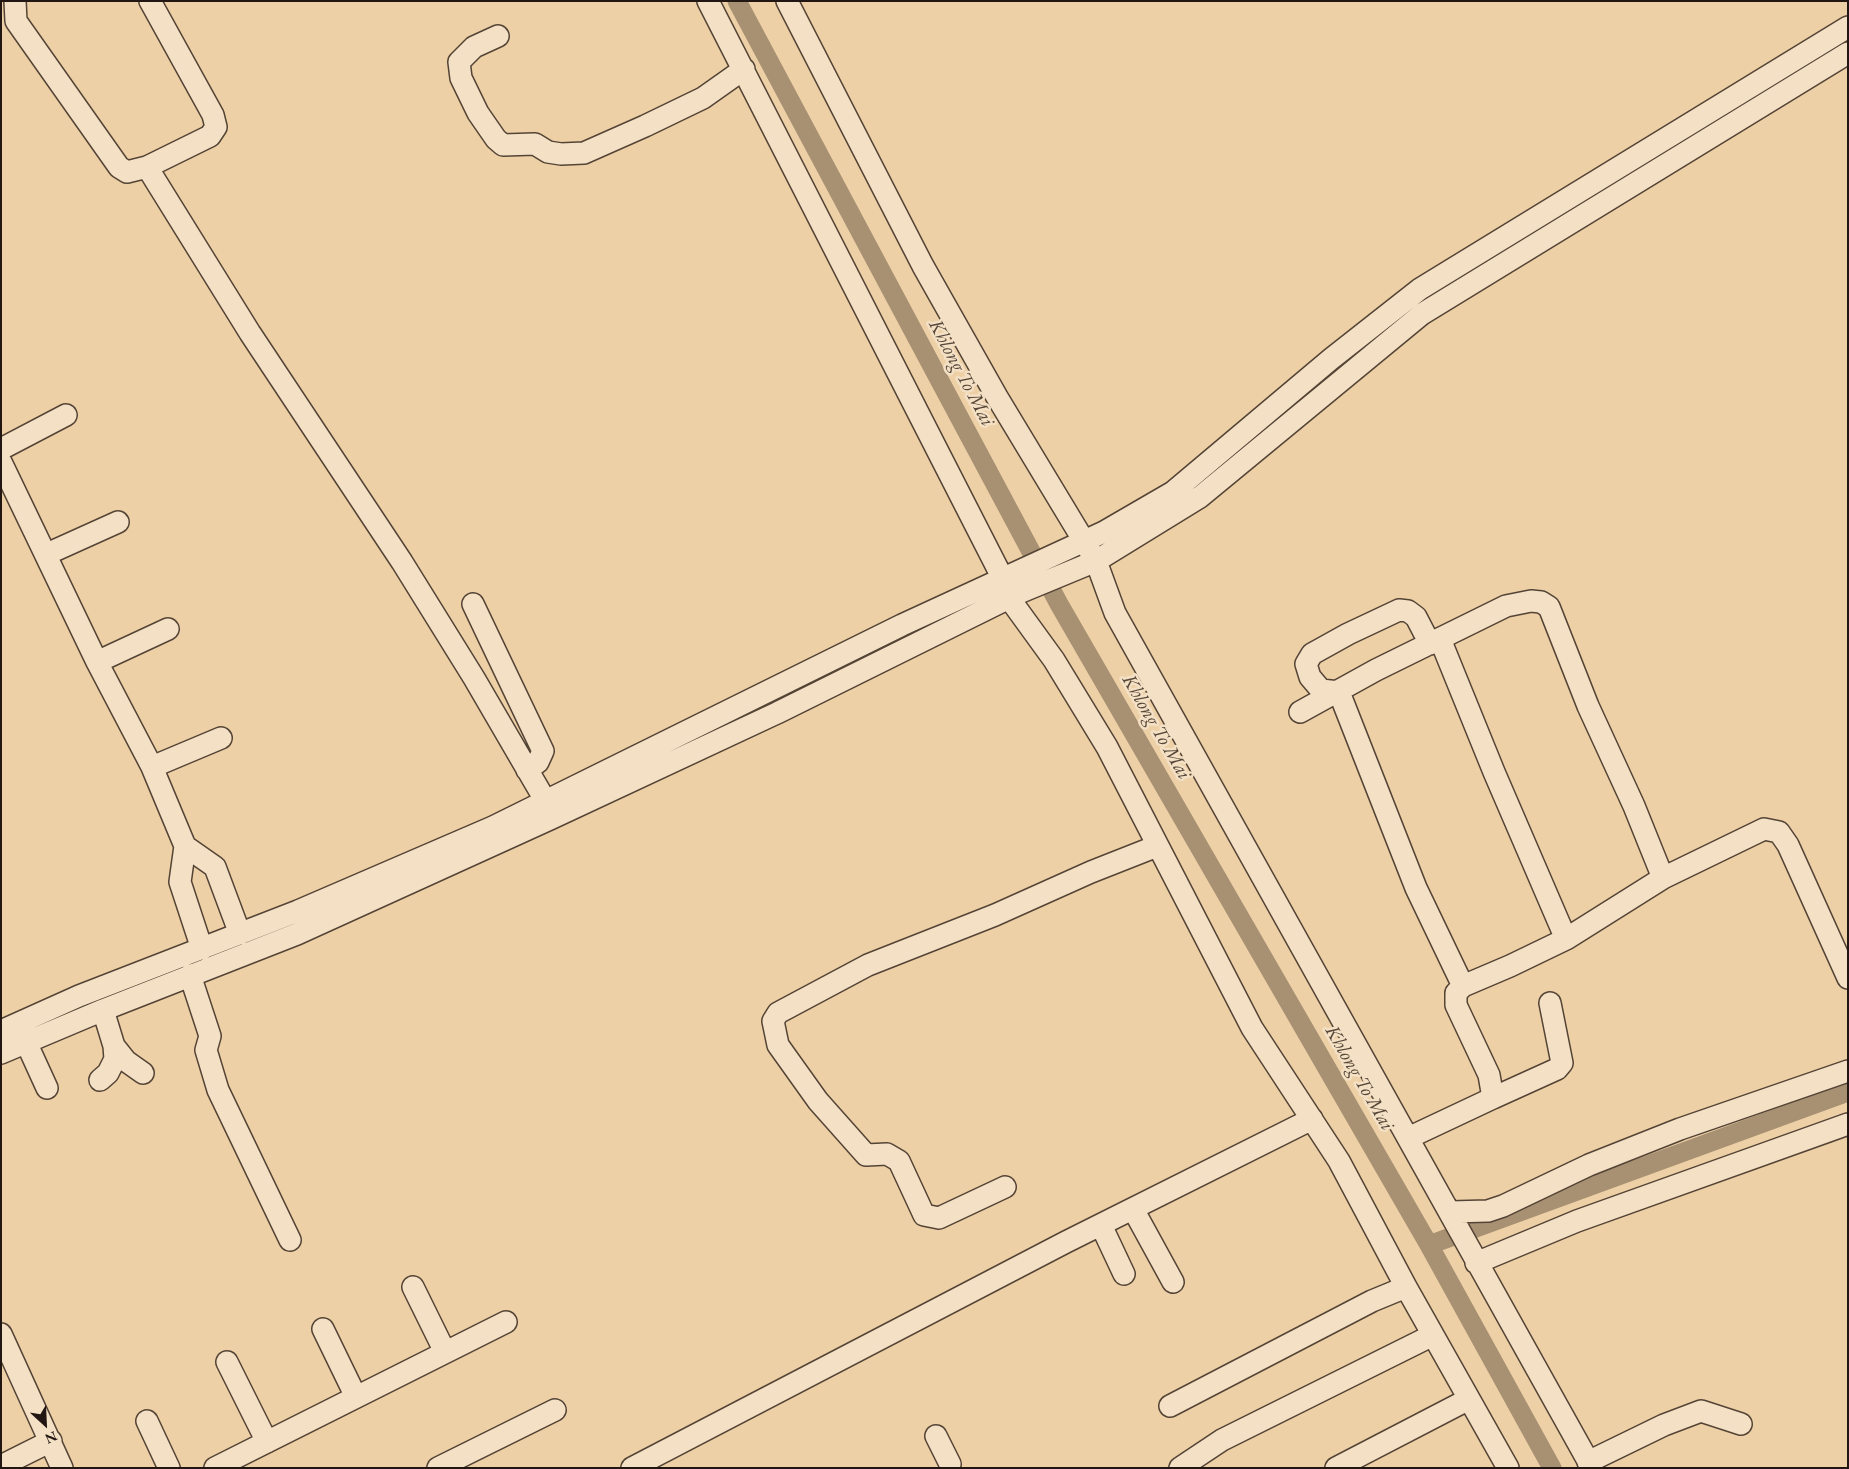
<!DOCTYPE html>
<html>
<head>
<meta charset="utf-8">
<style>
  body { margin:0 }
  #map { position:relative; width:1849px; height:1469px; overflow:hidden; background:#eed0a6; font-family:"EB Garamond",serif }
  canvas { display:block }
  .frame { position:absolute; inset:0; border:2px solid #211611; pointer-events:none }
  .north { position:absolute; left:20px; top:1399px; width:50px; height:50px; -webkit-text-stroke:4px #f4e0c5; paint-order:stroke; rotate:155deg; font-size:14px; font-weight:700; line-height:20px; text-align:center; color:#211611 }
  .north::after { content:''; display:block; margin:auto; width:18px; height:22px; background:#211611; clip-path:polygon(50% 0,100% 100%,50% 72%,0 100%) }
</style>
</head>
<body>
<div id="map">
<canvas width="1849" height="1469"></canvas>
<div class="frame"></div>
<div class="north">N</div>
</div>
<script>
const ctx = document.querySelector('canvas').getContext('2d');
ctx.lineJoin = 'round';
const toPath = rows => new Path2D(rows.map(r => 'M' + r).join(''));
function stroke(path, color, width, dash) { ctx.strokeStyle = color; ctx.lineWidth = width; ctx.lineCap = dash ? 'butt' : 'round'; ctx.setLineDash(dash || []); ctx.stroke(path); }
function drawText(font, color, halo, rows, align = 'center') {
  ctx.font = font + ' "EB Garamond",serif'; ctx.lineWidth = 5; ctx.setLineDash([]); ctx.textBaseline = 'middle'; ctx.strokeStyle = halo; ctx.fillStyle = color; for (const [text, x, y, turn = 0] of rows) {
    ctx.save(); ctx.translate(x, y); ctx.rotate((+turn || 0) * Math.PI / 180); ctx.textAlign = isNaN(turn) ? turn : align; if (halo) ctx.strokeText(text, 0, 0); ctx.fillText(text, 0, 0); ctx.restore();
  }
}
const canal = toPath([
  [737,1,1059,604,1429,1245,1552,1468],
  [1429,1245,1848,1092]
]);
const minor = toPath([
  [15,1,16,21,119,167,127,172,147,167,210,136,216,127,213,115,150,1],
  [708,1,1003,579,1009,598,1054,660,1107,747,1252,1028,1339,1161,1406,1287,1508,1468],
  [787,1,923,266,997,397,1096,561,1115,613,1592,1468],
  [498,36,474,47,459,62,461,78,478,113,496,139,503,145,535,144,548,152,561,154,584,153,645,126,703,98,744,69],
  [147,167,250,333,402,562,474,678,545,800],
  [1,449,66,415],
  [1,462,97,662,152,767,185,846,180,882,202,949],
  [47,554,118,522],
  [473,604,543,751,538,762,527,770],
  [1440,639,1494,772,1566,939],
  [97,662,168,629],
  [1339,692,1416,888,1463,986],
  [1339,692,1321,690,1310,677,1306,664,1312,654,1348,634,1399,610,1408,611,1416,617,1430,644],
  [1300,712,1376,670,1506,606,1531,601,1541,602,1549,607,1588,706,1634,806,1663,878],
  [152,767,221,738],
  [185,846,215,867,240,934],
  [190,975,210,1036,206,1050,218,1090,290,1240],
  [1,1031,79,996,298,911,493,827,902,625,1104,532,1173,492,1331,359,1420,289,1848,27],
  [26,1042,47,1088],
  [114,1046,126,1061,143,1073],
  [1,1053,103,1010,297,934,550,819,777,713,1021,592,1096,561,1200,497,1422,314,1848,53],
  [100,1080,108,1073,115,1059,114,1046,103,1010],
  [1493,1098,1557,1069,1562,1063,1550,1003],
  [1408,1138,1493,1098,1489,1075,1456,1005,1456,993,1463,986,1510,966,1566,939,1663,878,1764,829,1779,832,1788,845,1848,978],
  [1005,1187,939,1218,924,1215,899,1161,887,1154,866,1155,818,1101,778,1045,773,1021,778,1013,868,965,995,915,1091,872,1157,846],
  [1133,1209,1173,1282],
  [1450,1212,1488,1211,1503,1206,1589,1165,1680,1129,1848,1071],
  [1101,1225,1124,1274],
  [1476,1263,1577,1221,1848,1124],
  [413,1287,445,1352],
  [323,1329,356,1397],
  [1,1334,62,1468],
  [227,1362,267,1442],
  [1170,1406,1372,1301,1406,1287],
  [147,1421,169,1468],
  [936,1436,950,1464],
  [1588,1462,1664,1425,1701,1411,1741,1424],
  [1,1466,51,1441],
  [215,1468,506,1322],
  [438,1468,555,1410],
  [632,1468,1066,1242,1312,1119],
  [1180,1468,1222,1440,1433,1335],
  [1336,1468,1469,1399]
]);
const waterNames = [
  ["Khlong To Mai",961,373,62],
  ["Khlong To Mai",1156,727,60],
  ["Khlong To Mai",1359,1078,60]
];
stroke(canal, '#a89173', 19);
stroke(minor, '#544436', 24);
stroke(minor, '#f4e0c5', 21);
drawText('italic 20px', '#574738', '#f4e0c5', waterNames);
</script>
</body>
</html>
